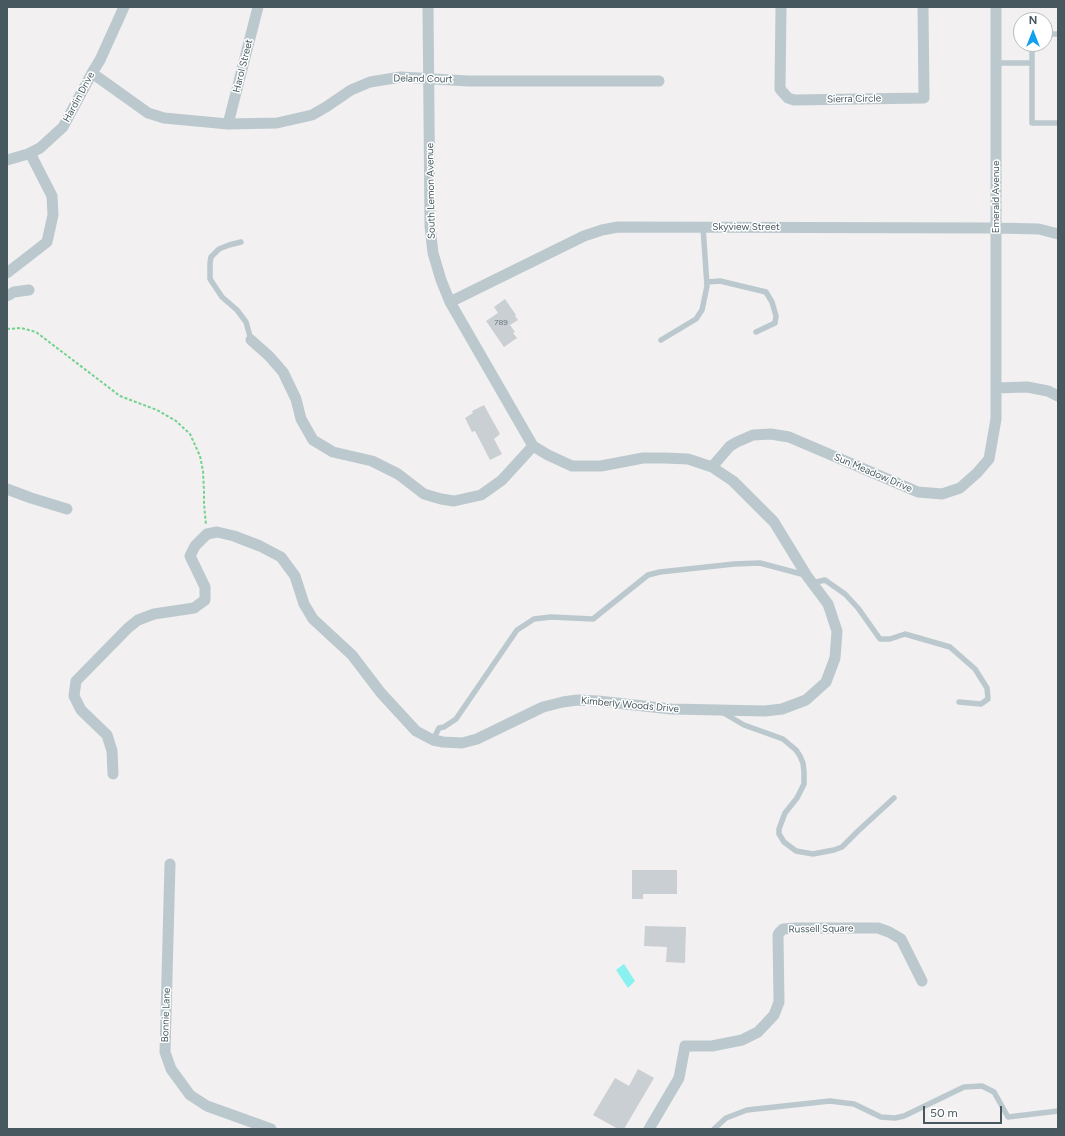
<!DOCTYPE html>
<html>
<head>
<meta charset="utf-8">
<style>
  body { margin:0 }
  #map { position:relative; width:1065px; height:1136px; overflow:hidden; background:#f3f0f1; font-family:Figtree,sans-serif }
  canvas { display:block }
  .frame { position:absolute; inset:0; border:8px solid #47595f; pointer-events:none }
  .north { position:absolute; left:1013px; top:12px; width:40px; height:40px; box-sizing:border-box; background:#fff; border:1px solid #b5bdbf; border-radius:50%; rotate:0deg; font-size:11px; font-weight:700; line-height:16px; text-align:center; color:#47595f }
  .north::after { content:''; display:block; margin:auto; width:14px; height:18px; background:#10a0ee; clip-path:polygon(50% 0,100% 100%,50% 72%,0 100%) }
  .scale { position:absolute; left:923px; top:1106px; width:79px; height:18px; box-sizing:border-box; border:2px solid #47595f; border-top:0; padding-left:5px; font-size:12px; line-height:14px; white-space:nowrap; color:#47595f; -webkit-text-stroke:3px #fff; paint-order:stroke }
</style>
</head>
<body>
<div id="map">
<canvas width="1065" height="1136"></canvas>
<div class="frame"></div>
<div class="north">N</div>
<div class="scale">50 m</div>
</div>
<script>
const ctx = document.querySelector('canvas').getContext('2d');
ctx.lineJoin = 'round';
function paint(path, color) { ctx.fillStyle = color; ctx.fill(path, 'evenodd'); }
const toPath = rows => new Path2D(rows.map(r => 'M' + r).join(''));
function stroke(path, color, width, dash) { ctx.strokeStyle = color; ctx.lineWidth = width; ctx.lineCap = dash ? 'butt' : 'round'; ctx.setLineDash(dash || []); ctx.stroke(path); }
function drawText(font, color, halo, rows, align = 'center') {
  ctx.font = font + ' Figtree,sans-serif'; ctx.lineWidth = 3; ctx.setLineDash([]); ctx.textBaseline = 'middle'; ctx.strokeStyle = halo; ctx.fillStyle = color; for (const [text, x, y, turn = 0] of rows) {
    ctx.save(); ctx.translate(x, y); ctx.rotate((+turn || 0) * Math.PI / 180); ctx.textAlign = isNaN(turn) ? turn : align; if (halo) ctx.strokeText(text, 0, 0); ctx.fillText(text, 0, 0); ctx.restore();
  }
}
const water = toPath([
  [624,964,635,981,628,988,616,970]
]);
const building = toPath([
  [505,299,516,315,515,316,518,320,510,325,515,332,513,333,517,338,504,347,486,321,498,313,494,307],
  [484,405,500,434,494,439,502,454,490,460,475,431,472,432,465,418,473,413,472,411],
  [632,870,677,870,677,894,643,894,643,899,632,899],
  [645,926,686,927,685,963,666,962,667,947,644,946],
  [638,1069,654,1078,624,1129,618,1129,593,1115,615,1078,629,1086]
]);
const path = toPath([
  [7,329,21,328,36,332,120,396,157,410,176,421,190,434,200,456,203,471,204,492,204,504,206,525]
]);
const lane = toPath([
  [1045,34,1058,34],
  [1032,44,1032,123,1058,123],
  [996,63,1032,63],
  [241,242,229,245,219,249,211,257,210,263,210,279,222,297,237,310,246,322,251,340],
  [707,282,720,281,766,292,772,302,776,316,775,323,756,332],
  [661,340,696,319,702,310,707,286,703,227],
  [812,583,825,580,845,594,858,608,880,639,890,639,905,634,950,647,975,669,987,688,988,699,981,704,959,702],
  [722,712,744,725,783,739,796,750,800,756,803,763,804,772,804,784,797,798,785,813,779,829,779,834,784,842,796,851,813,854,834,850,842,847,858,831,894,798],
  [433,740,439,728,444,727,456,719,517,630,534,619,551,617,593,619,648,575,660,572,734,564,760,563,805,575],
  [714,1129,726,1118,747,1110,830,1101,854,1104,881,1117,895,1118,904,1116,964,1087,982,1086,994,1092,1008,1117,1058,1111]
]);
const street = toPath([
  [781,7,780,89,788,98,794,100,924,98,923,7],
  [92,73,148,113,164,118,228,124,277,123,312,115,326,107,351,90,370,82,401,77,468,81,659,81],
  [228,124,258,7],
  [7,160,28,154,40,148,63,127,92,73,100,60,124,7],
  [7,273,47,242,53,215,52,196,30,153],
  [7,296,14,292,29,290],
  [450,302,584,236,602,230,618,227,996,228,1039,229,1058,234],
  [251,340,269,356,283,372,296,399,301,419,313,440,333,452,372,461,398,474,424,494,441,499,454,501,481,495,502,480,533,446],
  [996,388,1027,387,1048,391,1058,396],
  [712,467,730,446,737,442,753,435,771,434,789,437,918,492,942,494,960,488,977,473,989,459,996,419,996,7],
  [7,489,31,498,67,509],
  [113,774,112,751,107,735,81,710,74,696,76,681,128,628,138,620,154,614,194,608,205,600,205,587,190,556,195,546,207,534,217,532,234,536,260,546,281,557,295,576,304,604,313,619,352,655,381,693,416,731,433,740,443,742,462,743,477,739,543,707,563,702,577,700,598,701,671,709,765,711,782,709,806,700,826,682,835,658,837,631,828,604,807,576,774,522,733,481,712,467,688,459,665,458,643,458,601,466,572,466,548,455,533,446,450,302,441,280,433,253,430,226,428,7],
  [170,864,165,1052,171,1069,190,1095,207,1106,271,1129],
  [649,1129,679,1078,685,1046,712,1046,742,1040,758,1032,774,1015,779,1002,778,935,779,933,783,929,796,928,878,928,889,932,901,939,922,981]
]);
const numberNames = [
  ["789",501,323]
];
const streetNames = [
  ["Harol Street",243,66,-76],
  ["Deland Court",423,79,1],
  ["Hardin Drive",79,97,-62],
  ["Sierra Circle",854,99,-1],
  ["South Lemon Avenue",431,191,-91],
  ["Emerald Avenue",996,197,-90],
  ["Skyview Street",746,227],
  ["Sun Meadow Drive",873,473,23],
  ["Kimberly Woods Drive",630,705,5],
  ["Russell Square",821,929,-1],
  ["Bonnie Lane",166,1015,-88]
];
paint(water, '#89f1f0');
paint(building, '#cacfd3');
stroke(path, '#74d28f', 2, [3, 2]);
stroke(lane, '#bbc9ce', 5.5);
stroke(street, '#bbc9ce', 11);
drawText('8px', '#68767c', null, numberNames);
drawText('10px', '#47595f', '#fff', streetNames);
</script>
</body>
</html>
